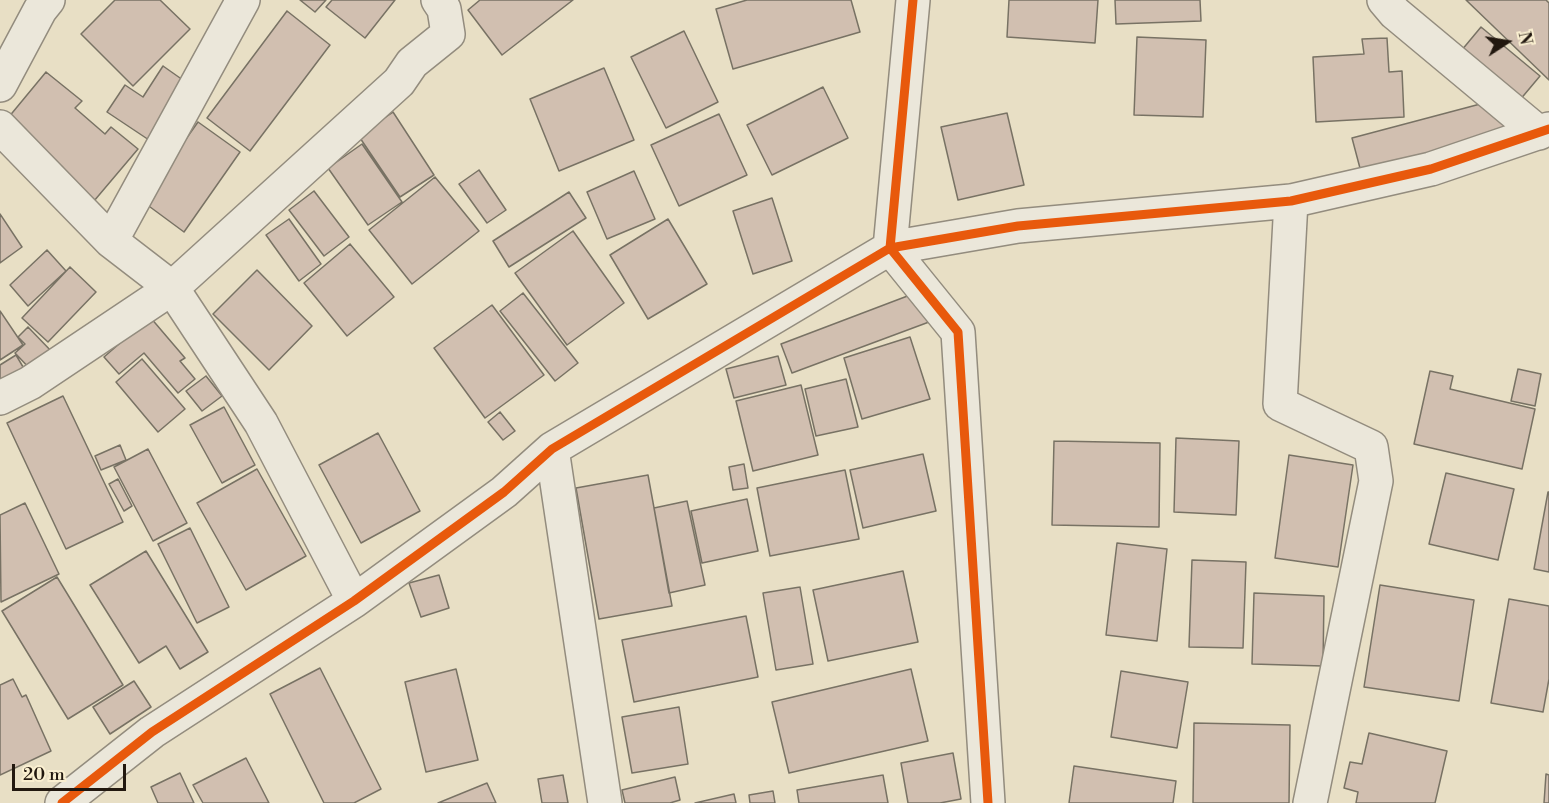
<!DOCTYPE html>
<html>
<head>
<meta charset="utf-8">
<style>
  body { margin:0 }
  #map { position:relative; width:1549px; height:803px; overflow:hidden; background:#e8dfc5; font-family:"Libre Bodoni",serif }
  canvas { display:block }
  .north { position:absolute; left:1477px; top:12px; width:60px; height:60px; -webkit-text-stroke:4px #faefd0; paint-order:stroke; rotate:78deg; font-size:16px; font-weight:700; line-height:24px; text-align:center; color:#22180f }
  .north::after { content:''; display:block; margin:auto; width:21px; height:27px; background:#22180f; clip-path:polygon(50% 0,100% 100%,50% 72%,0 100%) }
  .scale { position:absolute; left:12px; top:764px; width:114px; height:27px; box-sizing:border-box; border:3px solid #22180f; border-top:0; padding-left:8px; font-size:18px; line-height:21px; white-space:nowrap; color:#22180f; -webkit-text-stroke:4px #faefd0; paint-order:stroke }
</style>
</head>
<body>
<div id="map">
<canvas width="1549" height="803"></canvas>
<div class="north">N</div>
<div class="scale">20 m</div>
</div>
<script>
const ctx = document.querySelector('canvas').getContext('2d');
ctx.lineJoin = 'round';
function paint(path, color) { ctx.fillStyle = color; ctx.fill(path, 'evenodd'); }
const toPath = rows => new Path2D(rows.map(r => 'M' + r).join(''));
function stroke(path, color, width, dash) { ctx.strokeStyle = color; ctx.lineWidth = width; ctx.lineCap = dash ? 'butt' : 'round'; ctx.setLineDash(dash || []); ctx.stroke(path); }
const building = toPath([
  [115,0,160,0,190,29,133,86,81,34,115,0],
  [300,0,326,0,315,12,300,0],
  [332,0,395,0,365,38,326,7,332,0],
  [480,0,573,0,502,55,468,10,480,0],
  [747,0,851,0,860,32,733,69,716,9,747,0],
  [1009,0,1098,0,1095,43,1007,37,1009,0],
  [1115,0,1200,0,1201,21,1116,24,1115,0],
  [1466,0,1546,0,1549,3,1549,80,1466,0],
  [287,11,330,45,250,151,207,118,287,11],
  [1481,27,1540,76,1519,101,1461,51,1481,27],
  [684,31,718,102,666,128,631,57,684,31],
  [1137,37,1206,40,1203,117,1134,115,1137,37],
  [1387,38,1389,72,1402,71,1404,117,1316,122,1313,57,1364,54,1362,39,1387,38],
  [163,66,190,85,152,142,107,112,125,85,143,97,163,66],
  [604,68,634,140,559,171,530,99,604,68],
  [46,72,82,101,75,108,105,134,111,127,138,149,94,201,3,124,46,72],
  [823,87,848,138,772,175,747,125,823,87],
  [1484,103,1514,131,1361,172,1352,138,1484,103],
  [393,112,434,175,400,197,358,135,393,112],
  [1007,113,1024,185,958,200,941,127,1007,113],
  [719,114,747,175,679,206,651,145,719,114],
  [198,122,240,152,184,232,142,201,198,122],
  [362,144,402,202,368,225,328,168,362,144],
  [479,170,506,210,487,223,459,184,479,170],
  [634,171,655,219,607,239,587,192,634,171],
  [435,177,479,231,412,284,369,230,435,177],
  [314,191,349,237,324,256,289,210,314,191],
  [569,192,586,218,509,267,493,241,569,192],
  [772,198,792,261,753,274,733,211,772,198],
  [0,214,22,247,0,263,0,214],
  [289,219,321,264,299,281,266,235,289,219],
  [668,219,707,284,648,319,610,255,668,219],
  [573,231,624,303,567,345,515,273,573,231],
  [350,244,394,297,347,336,304,283,350,244],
  [47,250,66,271,28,306,10,285,47,250],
  [70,267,96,292,48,342,22,318,70,267],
  [257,270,312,326,269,370,213,314,257,270],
  [918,292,929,322,792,373,781,344,918,292],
  [523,293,578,363,555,381,500,311,523,293],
  [492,305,544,375,485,418,434,348,492,305],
  [0,311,23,345,0,360,0,311],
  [150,317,185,358,180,361,195,379,178,393,144,353,119,374,104,357,150,317],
  [28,327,54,354,34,373,15,353,25,344,18,337,28,327],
  [910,337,930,399,862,419,844,358,910,337],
  [16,355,26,372,0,388,0,365,16,355],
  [778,356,786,385,734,398,726,369,778,356],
  [142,359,185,409,158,432,116,382,142,359],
  [1518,369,1541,374,1535,406,1511,401,1518,369],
  [1430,371,1453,376,1450,389,1535,409,1522,469,1414,444,1430,371],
  [206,376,222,396,202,411,186,391,206,376],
  [846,379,858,427,816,436,805,389,846,379],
  [801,385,818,455,753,471,736,401,801,385],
  [63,396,123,522,66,549,7,423,63,396],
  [224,407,255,465,222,483,190,425,224,407],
  [500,412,515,431,503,440,488,422,500,412],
  [378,433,420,511,361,543,319,465,378,433],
  [1176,438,1239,441,1236,515,1174,512,1176,438],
  [1054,441,1160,443,1159,527,1052,525,1054,441],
  [120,445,126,460,101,470,95,456,120,445],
  [148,449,187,523,153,541,114,467,148,449],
  [923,454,936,511,863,528,850,470,923,454],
  [1289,455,1353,465,1338,567,1275,558,1289,455],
  [744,464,748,488,733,490,729,467,744,464],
  [257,469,306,556,246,590,197,503,257,469],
  [845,470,859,539,770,556,757,488,845,470],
  [1446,473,1514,489,1498,560,1429,544,1446,473],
  [648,475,672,606,599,619,576,488,648,475],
  [118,479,132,506,124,511,109,484,118,479],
  [1548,492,1549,492,1549,572,1534,569,1548,492],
  [747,499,758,551,702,563,691,511,747,499],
  [687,501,705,585,669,593,654,508,687,501],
  [25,503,59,574,1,602,0,515,25,503],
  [190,528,229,607,197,623,158,544,190,528],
  [1117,543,1167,549,1157,641,1106,635,1117,543],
  [146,551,208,652,180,669,166,646,139,663,90,585,146,551],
  [1192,560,1246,562,1243,648,1189,647,1192,560],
  [903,571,918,642,828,661,813,590,903,571],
  [439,575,449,608,421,617,409,583,439,575],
  [57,577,123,685,68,719,2,611,57,577],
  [1380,585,1474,600,1459,701,1364,687,1380,585],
  [800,587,813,664,776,670,763,593,800,587],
  [1254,593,1324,596,1323,666,1252,664,1254,593],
  [1509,599,1549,606,1549,679,1543,712,1491,703,1509,599],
  [746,616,758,677,634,702,622,640,746,616],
  [320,668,381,789,354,803,324,803,270,694,320,668],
  [456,669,478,760,426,772,405,682,456,669],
  [911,669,928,741,789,773,772,702,911,669],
  [1121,671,1188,682,1177,748,1111,737,1121,671],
  [13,679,22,697,26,695,51,751,0,775,0,685,13,679],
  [134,681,151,707,110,734,93,707,134,681],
  [679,707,688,764,632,773,622,717,679,707],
  [1194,723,1290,725,1289,803,1193,803,1194,723],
  [1369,733,1447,751,1435,803,1356,803,1358,792,1344,788,1350,762,1362,764,1369,733],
  [953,753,961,799,940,803,908,803,901,763,953,753],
  [246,758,269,803,203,803,193,785,246,758],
  [1074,766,1176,781,1173,803,1069,803,1074,766],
  [180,773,194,803,158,803,151,787,180,773],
  [1546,774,1549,775,1549,803,1544,803,1546,774],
  [563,775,568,803,542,803,538,779,563,775],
  [883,775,888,803,799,803,797,790,883,775],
  [675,777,680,800,670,803,625,803,622,790,675,777],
  [487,783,496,803,438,803,487,783],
  [773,791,775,803,750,803,749,795,773,791],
  [734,794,736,803,695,803,734,794]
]);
const minor = toPath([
  [913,0,890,248,958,332,988,803],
  [1384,0,1395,13,1539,133],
  [0,85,40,10,48,0],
  [0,127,111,241,172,288,261,423,354,601],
  [1291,201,1280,404,1371,447,1376,481,1310,803],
  [111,241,243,0],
  [0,398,30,383,172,288,399,82,412,63,448,34,444,9,438,0],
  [552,449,605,803],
  [62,803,152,732,354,601,504,492,552,449,890,248,1018,226,1291,201,1431,169,1549,129]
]);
const cycleway = toPath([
  [913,0,890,248,958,332,988,803],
  [62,803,152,732,354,601,504,492,552,449,890,248,1018,226,1291,201,1431,169,1549,129]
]);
paint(building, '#d1bfb0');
stroke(building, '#787264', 1.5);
stroke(minor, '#938c7e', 36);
stroke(minor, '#ebe7da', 33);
stroke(cycleway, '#e8590c', 9);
</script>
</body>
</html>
